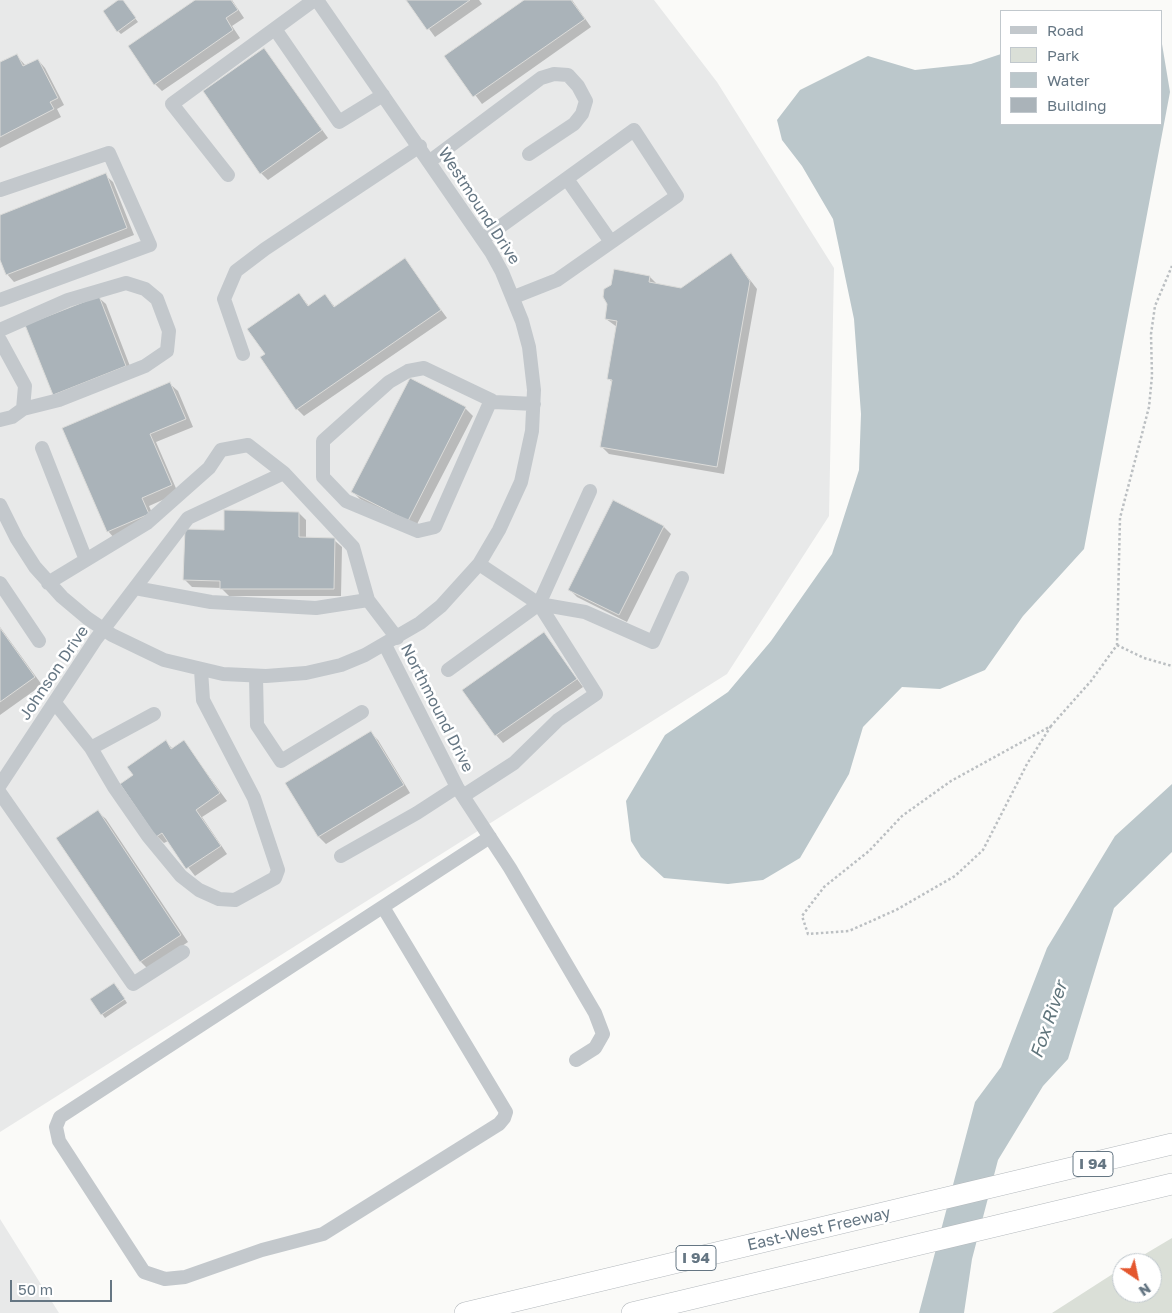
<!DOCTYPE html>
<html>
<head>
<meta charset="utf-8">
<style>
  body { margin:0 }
  #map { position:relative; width:1172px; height:1313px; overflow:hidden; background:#fafaf8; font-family:"Golos Text",sans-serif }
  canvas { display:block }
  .legend { position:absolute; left:1000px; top:10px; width:162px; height:115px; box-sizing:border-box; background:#fff; border:1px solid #c1c8cd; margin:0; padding:6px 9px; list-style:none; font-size:15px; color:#657683 }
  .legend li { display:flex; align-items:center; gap:10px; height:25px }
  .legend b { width:25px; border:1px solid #c1c8cd }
  .north { position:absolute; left:1112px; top:1253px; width:50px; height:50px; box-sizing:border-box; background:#fff; border:1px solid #c1c8cd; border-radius:50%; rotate:146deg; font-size:14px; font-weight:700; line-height:20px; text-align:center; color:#657683 }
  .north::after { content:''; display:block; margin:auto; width:18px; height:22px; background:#e4572e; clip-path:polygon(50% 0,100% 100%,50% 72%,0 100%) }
  .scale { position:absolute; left:10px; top:1280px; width:102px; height:22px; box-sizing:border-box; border:2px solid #657683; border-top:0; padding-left:6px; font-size:15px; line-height:18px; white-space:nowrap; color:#657683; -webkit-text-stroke:4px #fff; paint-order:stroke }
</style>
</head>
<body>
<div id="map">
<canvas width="1172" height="1313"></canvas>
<ul class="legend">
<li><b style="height:6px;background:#c3c8cc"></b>Road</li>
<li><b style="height:14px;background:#dadfd7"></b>Park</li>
<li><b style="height:14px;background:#bbc7cb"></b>Water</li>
<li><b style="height:14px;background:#aab3b9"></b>Building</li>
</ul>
<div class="north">N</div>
<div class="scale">50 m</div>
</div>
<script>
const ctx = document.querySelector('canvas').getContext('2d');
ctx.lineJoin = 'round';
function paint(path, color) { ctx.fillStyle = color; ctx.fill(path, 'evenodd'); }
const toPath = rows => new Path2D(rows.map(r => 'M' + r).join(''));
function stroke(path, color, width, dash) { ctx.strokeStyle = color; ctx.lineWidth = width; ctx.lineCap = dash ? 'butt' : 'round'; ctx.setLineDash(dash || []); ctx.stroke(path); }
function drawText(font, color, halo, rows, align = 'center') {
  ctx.font = font + ' "Golos Text",sans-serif'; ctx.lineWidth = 5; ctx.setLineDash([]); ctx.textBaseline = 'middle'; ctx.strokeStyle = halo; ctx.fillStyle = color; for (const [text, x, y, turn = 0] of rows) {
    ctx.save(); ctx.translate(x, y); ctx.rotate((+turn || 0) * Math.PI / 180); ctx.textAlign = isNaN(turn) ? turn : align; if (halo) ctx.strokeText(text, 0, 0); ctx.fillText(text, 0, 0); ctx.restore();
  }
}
const built = toPath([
  [0,0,654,0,717,82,834,268,829,516,727,674,0,1132],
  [0,1219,59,1313,0,1313]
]);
const green = toPath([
  [1172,1238,1172,1313,1052,1313,1122,1268,1122,1293,1152,1293,1152,1263,1130,1263]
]);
const water = toPath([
  [1161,38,1170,92,1084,549,1023,616,985,670,940,689,902,687,863,727,849,774,800,858,763,880,728,884,664,878,641,857,631,841,626,801,665,735,728,692,771,641,832,554,859,470,861,414,854,319,833,219,802,166,782,140,777,120,800,90,868,56,915,70,971,64,1001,54,1001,124,1161,124],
  [1172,784,1172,852,1114,908,1068,1059,1043,1086,998,1160,972,1259,964,1313,919,1313,975,1102,1001,1067,1047,948,1115,836]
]);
const shadow = toPath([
  [121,0,138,22,121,34,118,31],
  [197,0,232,0,244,18,232,26,240,38,162,91,155,84],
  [408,0,479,0,482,4,435,37],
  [526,0,572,0,591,27,482,104,446,56],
  [264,49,328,138,268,180,261,173],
  [16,55,26,66,38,60,45,68,64,105,57,109,61,117,0,148,0,64],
  [105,175,113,182,134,235,14,282,7,274,0,257,0,216],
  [731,255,757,289,724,474,609,454,602,447,613,383,608,378,617,327,606,319,650,277,658,285,682,289],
  [404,259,447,318,304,416,297,409,266,354,299,294,309,306,325,295,335,307],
  [98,297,106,304,133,374,54,394],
  [411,380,466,409,473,416,415,528,360,499,353,492],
  [170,384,178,391,193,427,156,442,178,493,149,506,156,522,115,539,108,531],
  [299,513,306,520,306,539,334,540,342,547,341,596,229,596,221,588,192,587,184,579],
  [664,527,671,534,627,622,577,597,569,589],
  [0,627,42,685,0,715],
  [544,634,583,687,503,743,496,735],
  [371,733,378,740,410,793,326,844,319,837,287,784],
  [166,742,173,749,184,742,227,801,202,817,227,854,195,876,168,841,164,843,157,836,135,775],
  [98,812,106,819,188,942,148,969,141,962,58,838],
  [118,988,127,1003,105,1018,102,1014]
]);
const building = toPath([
  [118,0,123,0,136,18,117,32,103,11,118,0],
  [195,0,231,0,238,10,226,18,233,30,154,85,128,46,195,0],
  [406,0,470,0,427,30,406,0],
  [524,0,571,0,585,19,473,97,444,56,524,0],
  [264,48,322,130,260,174,203,91,264,48],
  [17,54,23,66,38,59,58,98,50,102,54,109,0,137,0,62,17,54],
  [106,173,127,228,6,275,0,260,0,215,106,173],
  [731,253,750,281,717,467,600,447,612,380,607,379,617,321,605,319,607,304,603,297,604,289,611,285,614,269,650,276,649,282,681,288,731,253],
  [405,258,441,310,296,410,260,357,265,354,247,329,299,293,308,306,325,294,334,307,405,258],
  [99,296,126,366,53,395,25,325,99,296],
  [410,378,466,407,408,521,351,492,410,378],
  [170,382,186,419,150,434,172,485,142,498,149,514,107,532,62,428,170,382],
  [613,500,664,526,619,615,568,590,613,500],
  [224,510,299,512,299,537,335,538,334,589,220,589,220,581,183,580,185,529,224,530,224,510],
  [0,628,35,677,0,702,0,628],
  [544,632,577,679,495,736,462,690,544,632],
  [371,731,404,785,318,837,285,783,371,731],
  [166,740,171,749,184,740,220,793,196,810,221,846,186,869,162,833,156,837,120,784,133,775,127,767,166,740],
  [98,810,181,935,140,962,56,838,98,810],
  [114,983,125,999,101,1015,90,999,114,983]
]);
const path = toPath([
  [1117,645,1144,658,1172,666],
  [1051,726,1027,764,983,850,955,876,896,910,849,931,808,934,802,916,824,887,869,851,902,816,951,781,1051,726,1091,681,1117,645,1120,518,1149,407,1152,376,1151,334,1155,306,1172,266]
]);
const minor = toPath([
  [275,29,339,122,383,95],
  [430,161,541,78,554,74,568,75,578,86,586,101,582,114,574,124,529,154],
  [228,175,172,104,314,0],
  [567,179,611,242],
  [0,190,109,153,150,245,0,300],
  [483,239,634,130,677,196,557,280,514,297],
  [0,330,68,300,126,283,145,289,157,299,169,331,167,351,145,366,59,400,23,409],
  [0,340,25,386,23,409,12,417,0,420],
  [243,354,224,299,236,271,265,249,420,146],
  [491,400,435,527,418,531,346,501,323,477,323,441,389,382,408,371,424,368,491,400,494,402,534,404],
  [42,448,86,560],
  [284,473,353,547,368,600],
  [0,505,17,539,35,567,62,597,87,618,112,635,164,660,223,674,266,676,306,673,341,665,365,655,420,623,441,606,479,564,499,530,521,482,532,431,534,390,529,347,522,321,502,272,491,252,317,0],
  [479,564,539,604,585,612,653,642,682,578],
  [0,583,39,641],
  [135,588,211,602,316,608,368,600,397,638],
  [385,645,457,787,510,868,595,1013,603,1034,595,1048,576,1060],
  [448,670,539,604,590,491],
  [256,676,257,725,281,761,362,712],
  [55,703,91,748,114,787,148,836,181,876,199,890,219,899,235,900,275,878,278,870,254,798,203,700,201,670],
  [91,748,154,714],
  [0,785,96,639,188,518,284,473,248,445,221,450,209,468,147,523,48,583],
  [0,793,133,984,183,952],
  [463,796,514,763,558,720,596,694,539,604],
  [341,856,417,813,457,787],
  [383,907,506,1112,504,1118,499,1124,323,1234,262,1250,185,1277,165,1279,144,1272,59,1141,56,1127,60,1117,490,837]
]);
const highway = toPath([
  [465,1313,1172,1144],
  [632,1313,1172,1184]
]);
const shields = [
  [1093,1164,40],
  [696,1258,40]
];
const shieldNames = [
  ["I 94",1093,1164],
  ["I 94",696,1258]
];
const streetNames = [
  ["Westmound Drive",479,206,57],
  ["Johnson Drive",54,673,-56],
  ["Northmound Drive",437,708,63],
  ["East-West Freeway",819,1229,-13]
];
const waterNames = [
  ["Fox River",1049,1020,-71]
];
paint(built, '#e8e9e9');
paint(green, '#dadfd7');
paint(water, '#bbc7cb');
paint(shadow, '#0003');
paint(building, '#aab3b9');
stroke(building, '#dcdcda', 1);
stroke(highway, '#b4b9bd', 22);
stroke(path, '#bbbfc2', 2.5, [2.5, 2.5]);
stroke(minor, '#c3c8cc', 14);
stroke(highway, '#fff', 21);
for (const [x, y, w] of shields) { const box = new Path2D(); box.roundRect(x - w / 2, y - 12.5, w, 25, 4); ctx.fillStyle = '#fff'; ctx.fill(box); stroke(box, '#657683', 1); }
drawText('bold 15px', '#657683', null, shieldNames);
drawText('16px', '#657683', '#fff', streetNames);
drawText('italic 18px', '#60757c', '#fff', waterNames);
</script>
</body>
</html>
